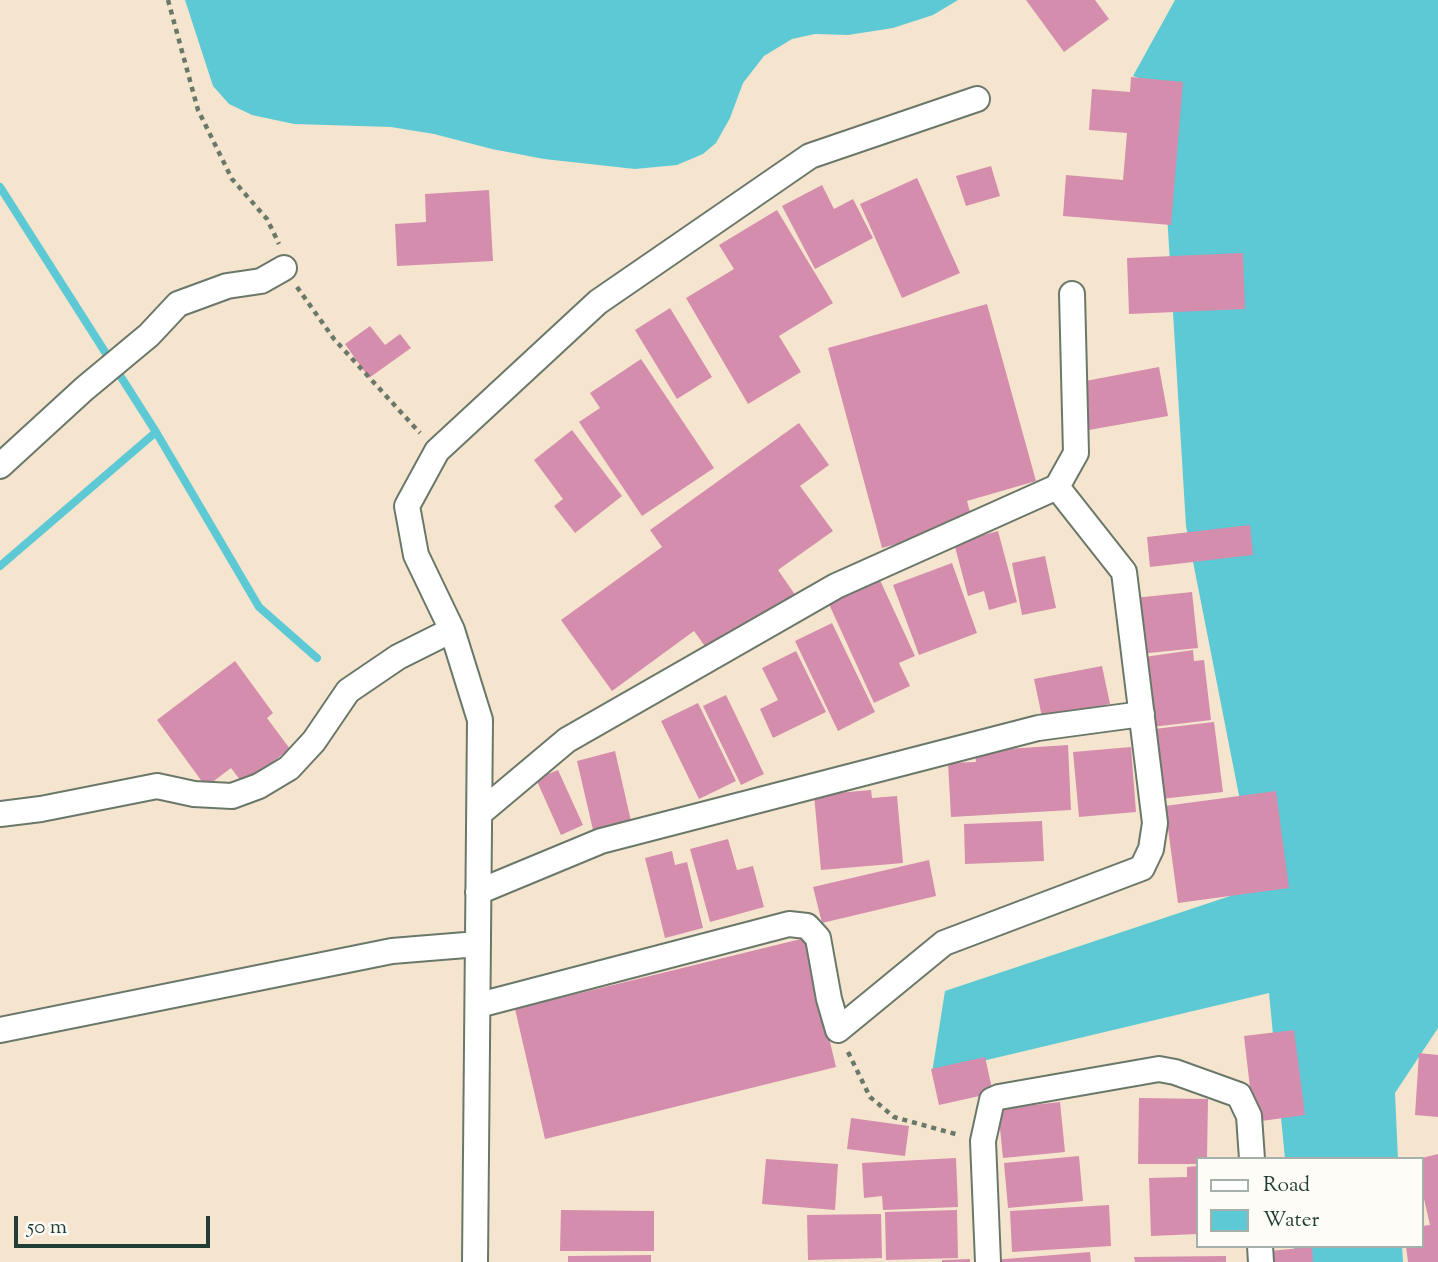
<!DOCTYPE html>
<html>
<head>
<meta charset="utf-8">
<style>
  body { margin:0 }
  #map { position:relative; width:1438px; height:1262px; overflow:hidden; background:#f6e5ce; font-family:"Sorts Mill Goudy",serif }
  canvas { display:block }
  .legend { position:absolute; left:1196px; top:1157px; width:228px; height:91px; box-sizing:border-box; background:#fdfcf7; border:2px solid #a4b0a9; margin:0; padding:9px 12px; list-style:none; font-size:21px; color:#1f3d34 }
  .legend li { display:flex; align-items:center; gap:14px; height:35px }
  .legend b { width:35px; border:2px solid #a4b0a9 }
  .scale { position:absolute; left:14px; top:1216px; width:196px; height:32px; box-sizing:border-box; border:4px solid #1f3d34; border-top:0; padding-left:9px; font-size:21px; line-height:24px; white-space:nowrap; color:#1f3d34; -webkit-text-stroke:5px #fdfcf7; paint-order:stroke }
</style>
</head>
<body>
<div id="map">
<canvas width="1438" height="1262"></canvas>
<ul class="legend">
<li><b style="height:9px;background:#fff"></b>Road</li>
<li><b style="height:19px;background:#5dc9d5"></b>Water</li>
</ul>
<div class="scale">50 m</div>
</div>
<script>
const ctx = document.querySelector('canvas').getContext('2d');
ctx.lineJoin = 'round';
function paint(path, color) { ctx.fillStyle = color; ctx.fill(path, 'evenodd'); }
const toPath = rows => new Path2D(rows.map(r => 'M' + r).join(''));
function stroke(path, color, width, dash) { ctx.strokeStyle = color; ctx.lineWidth = width; ctx.lineCap = dash ? 'butt' : 'round'; ctx.setLineDash(dash || []); ctx.stroke(path); }
const water = toPath([
  [185,0,958,0,933,15,893,28,848,35,815,34,792,39,764,56,743,83,730,118,716,143,703,154,677,165,635,169,544,159,492,149,434,134,391,127,294,124,252,115,229,104,213,86],
  [1175,0,1438,0,1438,1028,1395,1093,1398,1159,1285,1159,1269,993,932,1073,945,991,1257,887,1186,526,1167,214,1174,90,1133,76],
  [1294,1246,1402,1246,1403,1262,1295,1262]
]);
const stream = toPath([
  [0,187,156,432,259,607,317,658],
  [0,566,156,432]
]);
const building = toPath([
  [1026,0,1095,0,1109,19,1064,52],
  [1131,77,1183,82,1171,225,1063,216,1066,175,1123,180,1127,133,1089,130,1092,89,1130,92],
  [991,166,1000,196,966,206,956,176],
  [917,178,960,273,902,298,860,204],
  [822,185,834,209,853,199,873,238,815,269,782,206],
  [489,190,493,261,397,266,395,224,426,222,425,194],
  [777,210,833,303,779,336,801,372,748,404,686,298,734,269,719,245],
  [1243,253,1245,309,1129,314,1127,258],
  [987,304,1036,481,967,501,973,523,882,548,828,348],
  [670,308,712,377,677,399,635,330],
  [370,326,385,345,400,334,411,348,369,378,345,344],
  [641,359,714,468,642,516,579,422,600,408,590,393],
  [1159,367,1168,416,1083,431,1075,383],
  [799,423,829,465,800,486,833,531,778,570,796,596,712,656,694,631,612,691,561,620,662,547,650,530],
  [572,430,622,496,575,533,554,506,563,499,534,460],
  [1250,525,1253,555,1150,567,1147,537],
  [998,531,1017,602,989,610,984,591,968,596,954,543],
  [1045,556,1056,608,1022,615,1012,563],
  [952,563,977,633,919,655,893,585],
  [879,578,915,656,899,663,910,686,874,703,828,602],
  [1192,592,1198,648,1139,654,1134,598],
  [832,623,875,712,838,731,795,641],
  [1193,650,1194,661,1204,660,1211,720,1152,727,1144,657],
  [796,651,826,712,773,738,760,709,778,700,762,668],
  [235,661,273,713,267,718,290,749,243,784,231,768,206,787,157,720],
  [1102,666,1110,704,1042,717,1034,679],
  [726,695,764,774,741,785,703,706],
  [698,703,736,781,699,799,661,721],
  [1214,722,1223,792,1161,799,1154,729],
  [1068,745,1071,810,951,817,948,763,976,762,975,751],
  [1131,747,1136,812,1079,817,1073,752],
  [615,751,631,821,593,830,577,761],
  [558,770,583,825,561,835,536,779],
  [871,790,872,798,897,796,903,863,821,870,814,795],
  [1276,791,1289,888,1178,903,1165,806],
  [1042,821,1044,861,965,864,964,824],
  [728,839,737,870,753,866,764,907,710,922,690,849],
  [672,851,675,865,687,862,703,928,665,938,645,858],
  [929,860,936,896,822,923,813,887],
  [805,938,836,1067,545,1139,515,1009],
  [1294,1030,1305,1115,1254,1122,1244,1036],
  [1419,1053,1438,1055,1438,1117,1415,1115],
  [985,1057,993,1093,939,1105,931,1069],
  [1139,1098,1208,1099,1207,1159,1198,1159,1198,1164,1138,1164],
  [1060,1102,1065,1152,1003,1158,998,1109],
  [851,1118,909,1126,905,1156,847,1149],
  [1438,1154,1438,1262,1408,1262,1406,1246,1422,1246,1422,1226,1430,1225,1422,1190,1422,1158],
  [1079,1156,1083,1201,1008,1208,1004,1163],
  [956,1158,958,1207,883,1210,882,1196,864,1198,862,1163],
  [766,1159,838,1164,835,1210,762,1204],
  [1198,1166,1198,1234,1151,1236,1149,1178,1187,1177,1187,1167],
  [1109,1205,1111,1246,1012,1252,1010,1211],
  [561,1210,654,1211,654,1251,560,1251],
  [957,1210,958,1258,886,1260,885,1212],
  [881,1214,882,1258,808,1260,807,1215],
  [1312,1247,1313,1262,1270,1262,1269,1251],
  [1090,1252,1091,1262,993,1262,993,1260],
  [651,1255,651,1262,568,1262,568,1256],
  [1226,1256,1226,1262,1135,1262,1134,1257],
  [970,1259,970,1262,942,1262,942,1260]
]);
const path = toPath([
  [168,0,198,110,232,179,267,219,279,244],
  [297,287,334,339,420,433],
  [848,1052,870,1097,894,1117,959,1135]
]);
const minor = toPath([
  [0,466,84,389,149,335,178,304,227,286,261,281,284,268],
  [480,813,567,740,836,586,1057,487],
  [0,814,41,809,157,786,194,794,232,796,259,786,289,768,314,741,348,691,398,657,452,630],
  [478,892,601,841,1038,728,1142,714],
  [479,1005,789,924,807,926,818,938,829,999,838,1030,944,943,1142,868,1151,849,1155,823,1124,572,1057,487,1076,453,1072,294],
  [0,1030,392,951,478,944],
  [1260,1246,1261,1262],
  [475,1262,480,720,452,630,416,555,407,506,437,451,598,302,810,156,977,99],
  [988,1262,983,1141,992,1100,999,1097,1159,1069,1175,1072,1239,1095,1249,1116,1252,1159]
]);
paint(water, '#5dc9d5');
stroke(stream, '#5dc9d5', 8);
paint(building, '#d48dad');
stroke(minor, '#6a786a', 28);
stroke(path, '#6a786a', 4.5, [5, 5]);
stroke(minor, '#fff', 24);
</script>
</body>
</html>
